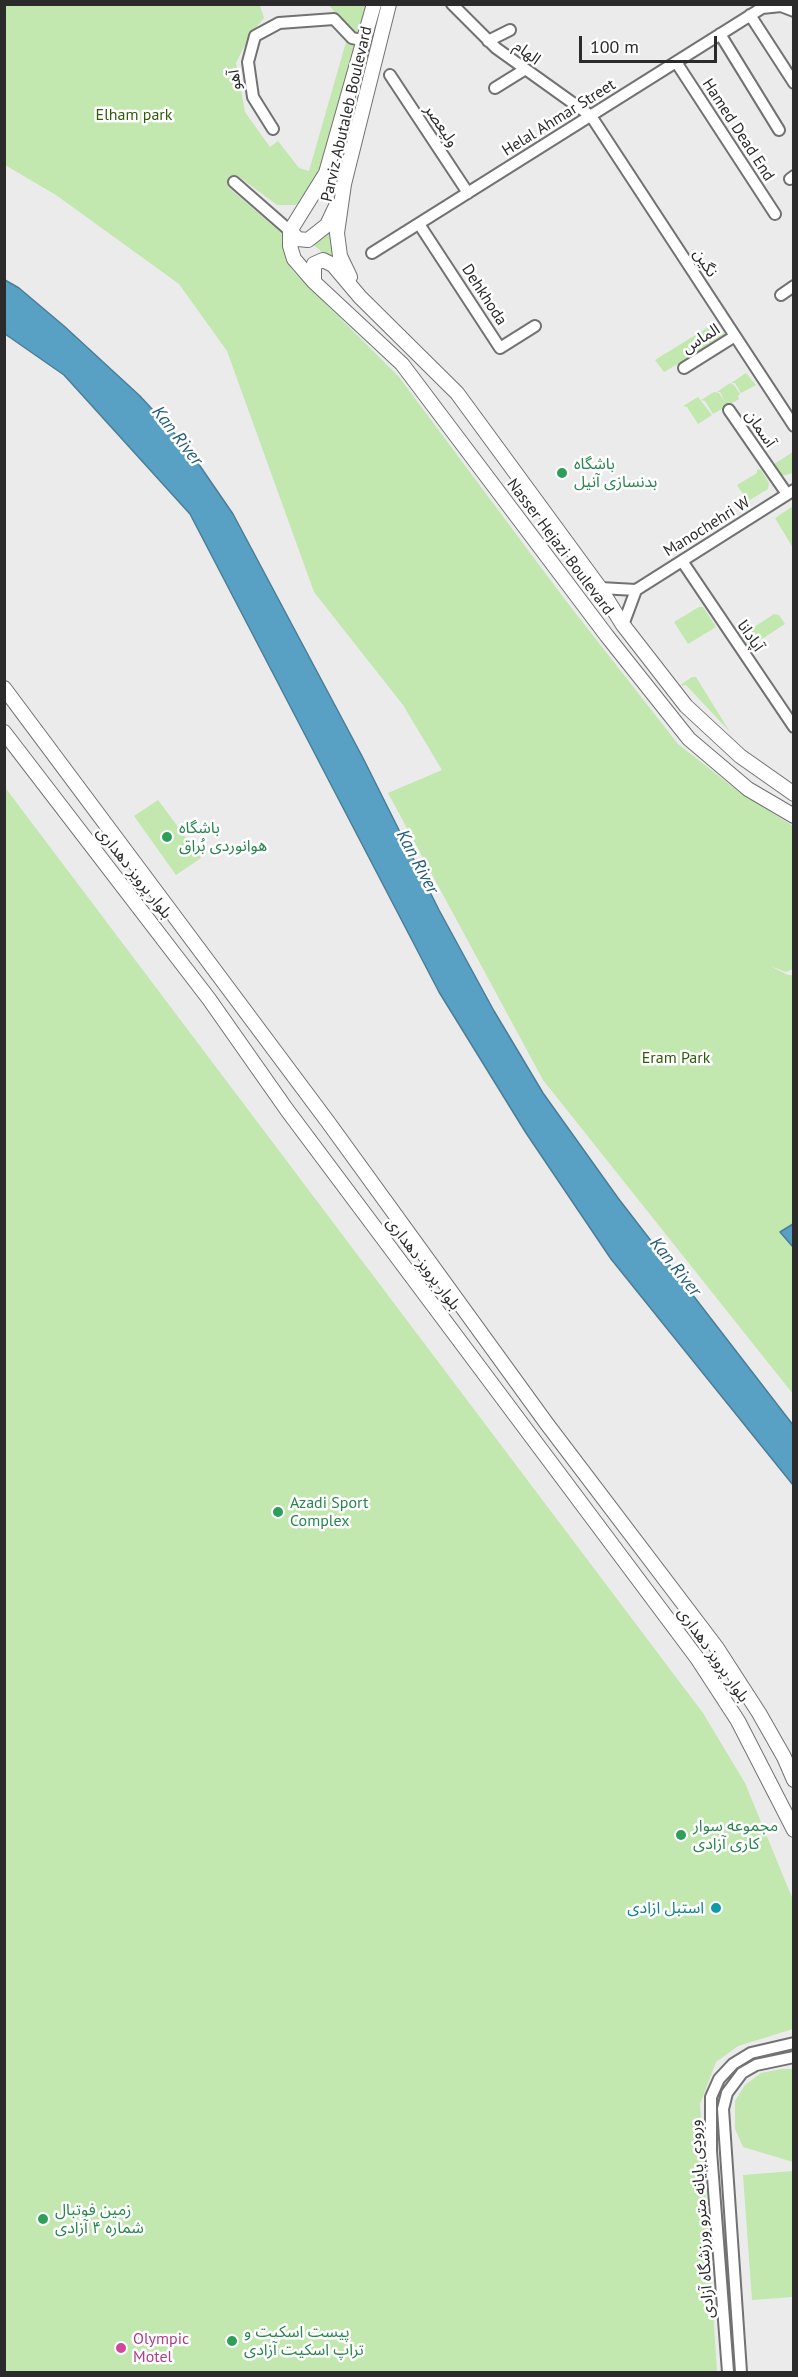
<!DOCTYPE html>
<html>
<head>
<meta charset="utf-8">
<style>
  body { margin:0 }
  #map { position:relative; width:798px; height:2377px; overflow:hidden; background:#ebebec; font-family:"PT Sans",sans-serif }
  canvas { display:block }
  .frame { position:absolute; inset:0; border:6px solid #2b2b2b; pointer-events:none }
  .scale { position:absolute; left:579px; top:36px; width:138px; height:27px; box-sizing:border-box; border:3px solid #2b2b2b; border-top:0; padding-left:8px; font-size:18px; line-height:21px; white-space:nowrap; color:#2b2b2b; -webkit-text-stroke:4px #fff; paint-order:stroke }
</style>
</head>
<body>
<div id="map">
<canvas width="798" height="2377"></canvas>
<div class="frame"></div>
<div class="scale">100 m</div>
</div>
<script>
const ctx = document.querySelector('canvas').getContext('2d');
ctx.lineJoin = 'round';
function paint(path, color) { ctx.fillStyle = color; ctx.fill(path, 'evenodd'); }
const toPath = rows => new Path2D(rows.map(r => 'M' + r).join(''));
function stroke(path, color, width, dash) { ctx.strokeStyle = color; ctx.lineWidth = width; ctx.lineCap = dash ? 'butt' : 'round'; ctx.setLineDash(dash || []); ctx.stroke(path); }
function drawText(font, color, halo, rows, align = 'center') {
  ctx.font = font + ' "PT Sans","Noto Sans Arabic",sans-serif'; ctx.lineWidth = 5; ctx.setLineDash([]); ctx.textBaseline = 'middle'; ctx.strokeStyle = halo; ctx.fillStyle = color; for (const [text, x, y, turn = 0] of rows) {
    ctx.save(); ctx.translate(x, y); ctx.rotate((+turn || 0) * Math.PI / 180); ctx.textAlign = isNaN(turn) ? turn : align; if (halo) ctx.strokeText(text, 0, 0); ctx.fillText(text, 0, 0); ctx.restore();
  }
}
const green = toPath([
  [5,5,260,5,264,18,251,33,236,63,245,112,270,147,278,141,299,168,309,171,346,42,355,45,321,175,303,200,295,205,277,205,238,176,228,187,286,237,285,254,291,269,399,377,566,601,678,744,738,791,793,826,793,969,786,972,770,966,788,975,793,975,793,1394,543,1080,388,793,442,770,403,705,314,592,227,351,179,284,56,195,5,165],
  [329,5,366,5,361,35,351,33],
  [333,225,334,263,314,245],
  [715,323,725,335,724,339,698,356,688,342,695,354,664,372,655,360],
  [746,373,756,385,741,393,735,383,731,383],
  [730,383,734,385,740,394,738,396,739,399,713,414,705,401,701,400,714,392,719,393,726,403,720,392,717,392],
  [698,397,712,415,698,424,687,407,683,406],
  [793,452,793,473,781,476,775,466,771,466],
  [757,469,761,470,769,483,768,489,748,501,737,485,757,473],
  [793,506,793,548,775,518],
  [699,607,703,607,716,627,688,644,674,622],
  [774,614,779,615,785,624,748,648,742,639,737,638],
  [692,677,696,677,730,732,686,685,679,686],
  [4,786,703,1713,745,1783,793,1900,793,2029,738,2046,716,2062,700,2104,717,2372,5,2372],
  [158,800,201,858,176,875,134,816],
  [793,2048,793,2052,753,2061,730,2078,721,2094,719,2131,716,2134,714,2130,715,2095,729,2072,753,2057],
  [782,2069,793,2069,793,2162,743,2147,735,2129,735,2101,745,2085,761,2073],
  [793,2171,793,2297,752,2300,743,2175]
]);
const water = toPath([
  [5,280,19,288,64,326,140,396,187,447,233,514,363,758,439,910,494,1011,543,1093,618,1198,793,1425,793,1485,611,1259,526,1133,439,992,190,514,64,375,5,334,5,280],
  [793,1224,793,1247,780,1232,793,1224]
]);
const minor = toPath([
  [452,4,496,48,591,116,794,426],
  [750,15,794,83],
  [720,34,779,130],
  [488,41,510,30],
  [676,62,775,214],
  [390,75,468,193],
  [495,88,524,70],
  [273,129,253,97,248,62,255,36,279,23,334,19,352,38,366,41],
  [790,179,794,176],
  [234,182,290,231],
  [419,224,500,348,535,326],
  [372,253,762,8,781,6,794,11],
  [781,295,794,286],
  [684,368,735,336],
  [729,410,787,494],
  [682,561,794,727],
  [600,588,636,590],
  [636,590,794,490],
  [623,625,636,590],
  [728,2372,711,2151,711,2097,719,2079,733,2064,751,2053,794,2043],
  [741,2372,723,2109,727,2093,742,2073,756,2065,794,2057]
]);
const major = toPath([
  [374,4,326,173,290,231,290,246,294,259,314,282,402,364,607,636,689,739,748,789,794,816],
  [290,231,298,239,308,240,327,225,336,206],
  [350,277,340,256,337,233,344,184,389,4],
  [314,282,314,264,323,260,333,265,360,297,457,393,600,588,623,625,686,706,740,756,794,794],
  [4,688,328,1122,547,1424,717,1648,759,1713,784,1757,794,1780],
  [4,732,209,999,287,1110,697,1658,738,1721,794,1830]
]);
const markers = [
  [562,473,6,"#2e9e5b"],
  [167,837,6,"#2e9e5b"],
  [278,1512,6,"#2e9e5b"],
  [681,1835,6,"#2e9e5b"],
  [716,1908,6,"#0f9aa8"],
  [43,2219,6,"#2e9e5b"],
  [232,2341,6,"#2e9e5b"],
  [121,2348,6,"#d1479c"]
];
const streetNames = [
  ["الهام",527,53,37],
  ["آهو",235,80,-97],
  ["Parviz Abutaleb Boulevard",347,114,-77],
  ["Helal Ahmar Street",559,118,-32],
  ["ولیعصر",441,126,56],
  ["Hamed Dead End",738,130,57],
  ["نگین",705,263,57],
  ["Dehkhoda",484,295,57],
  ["الماس",701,339,-32],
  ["آسمان",760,429,56],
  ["Manochehri W",707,527,-32],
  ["Nasser Hejazi Boulevard",560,547,53],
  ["آپادانا",750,636,56],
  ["بلوار پرویز دهداری",134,873,52],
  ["بلوار پرویز دهداری",423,1264,53],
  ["بلوار پرویز دهداری",713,1655,55],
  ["ورودی پایانه مترو ورزشگاه آزادی",702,2219,-94]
];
const parkNames = [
  ["Elham park",134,115],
  ["Eram Park",676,1058]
];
const leisureNames = [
  ["باشگاه",574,464],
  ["بدنسازی آنیل",574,482],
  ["باشگاه",179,828],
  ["هوانوردی بُراق",179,846],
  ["Azadi Sport",290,1503],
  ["Complex",290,1521],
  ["مجموعه سوار",693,1826],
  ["کاری آزادی",693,1844],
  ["زمین فوتبال",55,2210],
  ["شماره ۴ آزادی",55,2228],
  ["پیست اسکیت و",244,2332],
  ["تراپ اسکیت آزادی",244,2350]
];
const cultureNames = [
  ["استبل ازادی",704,1908]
];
const hotelNames = [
  ["Olympic",133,2339],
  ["Motel",133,2357]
];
const waterNames = [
  ["Kan River",177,436,52],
  ["Kan River",417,862,62],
  ["Kan River",675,1267,51]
];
paint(green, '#c2e7af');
paint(water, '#58a1c4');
stroke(water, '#4a7e96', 1.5);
stroke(minor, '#727273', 14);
stroke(major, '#727273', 16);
stroke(minor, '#fff', 10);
stroke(major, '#fff', 14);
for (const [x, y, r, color] of markers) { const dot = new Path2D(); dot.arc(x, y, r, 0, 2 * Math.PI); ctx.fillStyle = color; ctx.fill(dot); stroke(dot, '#fff', 2); }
drawText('16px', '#2b2b2b', '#fff', streetNames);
drawText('16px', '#2e5c06', '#fff', parkNames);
drawText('16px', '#27864d', '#fff', leisureNames, 'left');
drawText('16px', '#0d838f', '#fff', cultureNames, 'right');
drawText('16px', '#b23c85', '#fff', hotelNames, 'left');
drawText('italic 18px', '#255e78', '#fff', waterNames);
</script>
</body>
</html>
